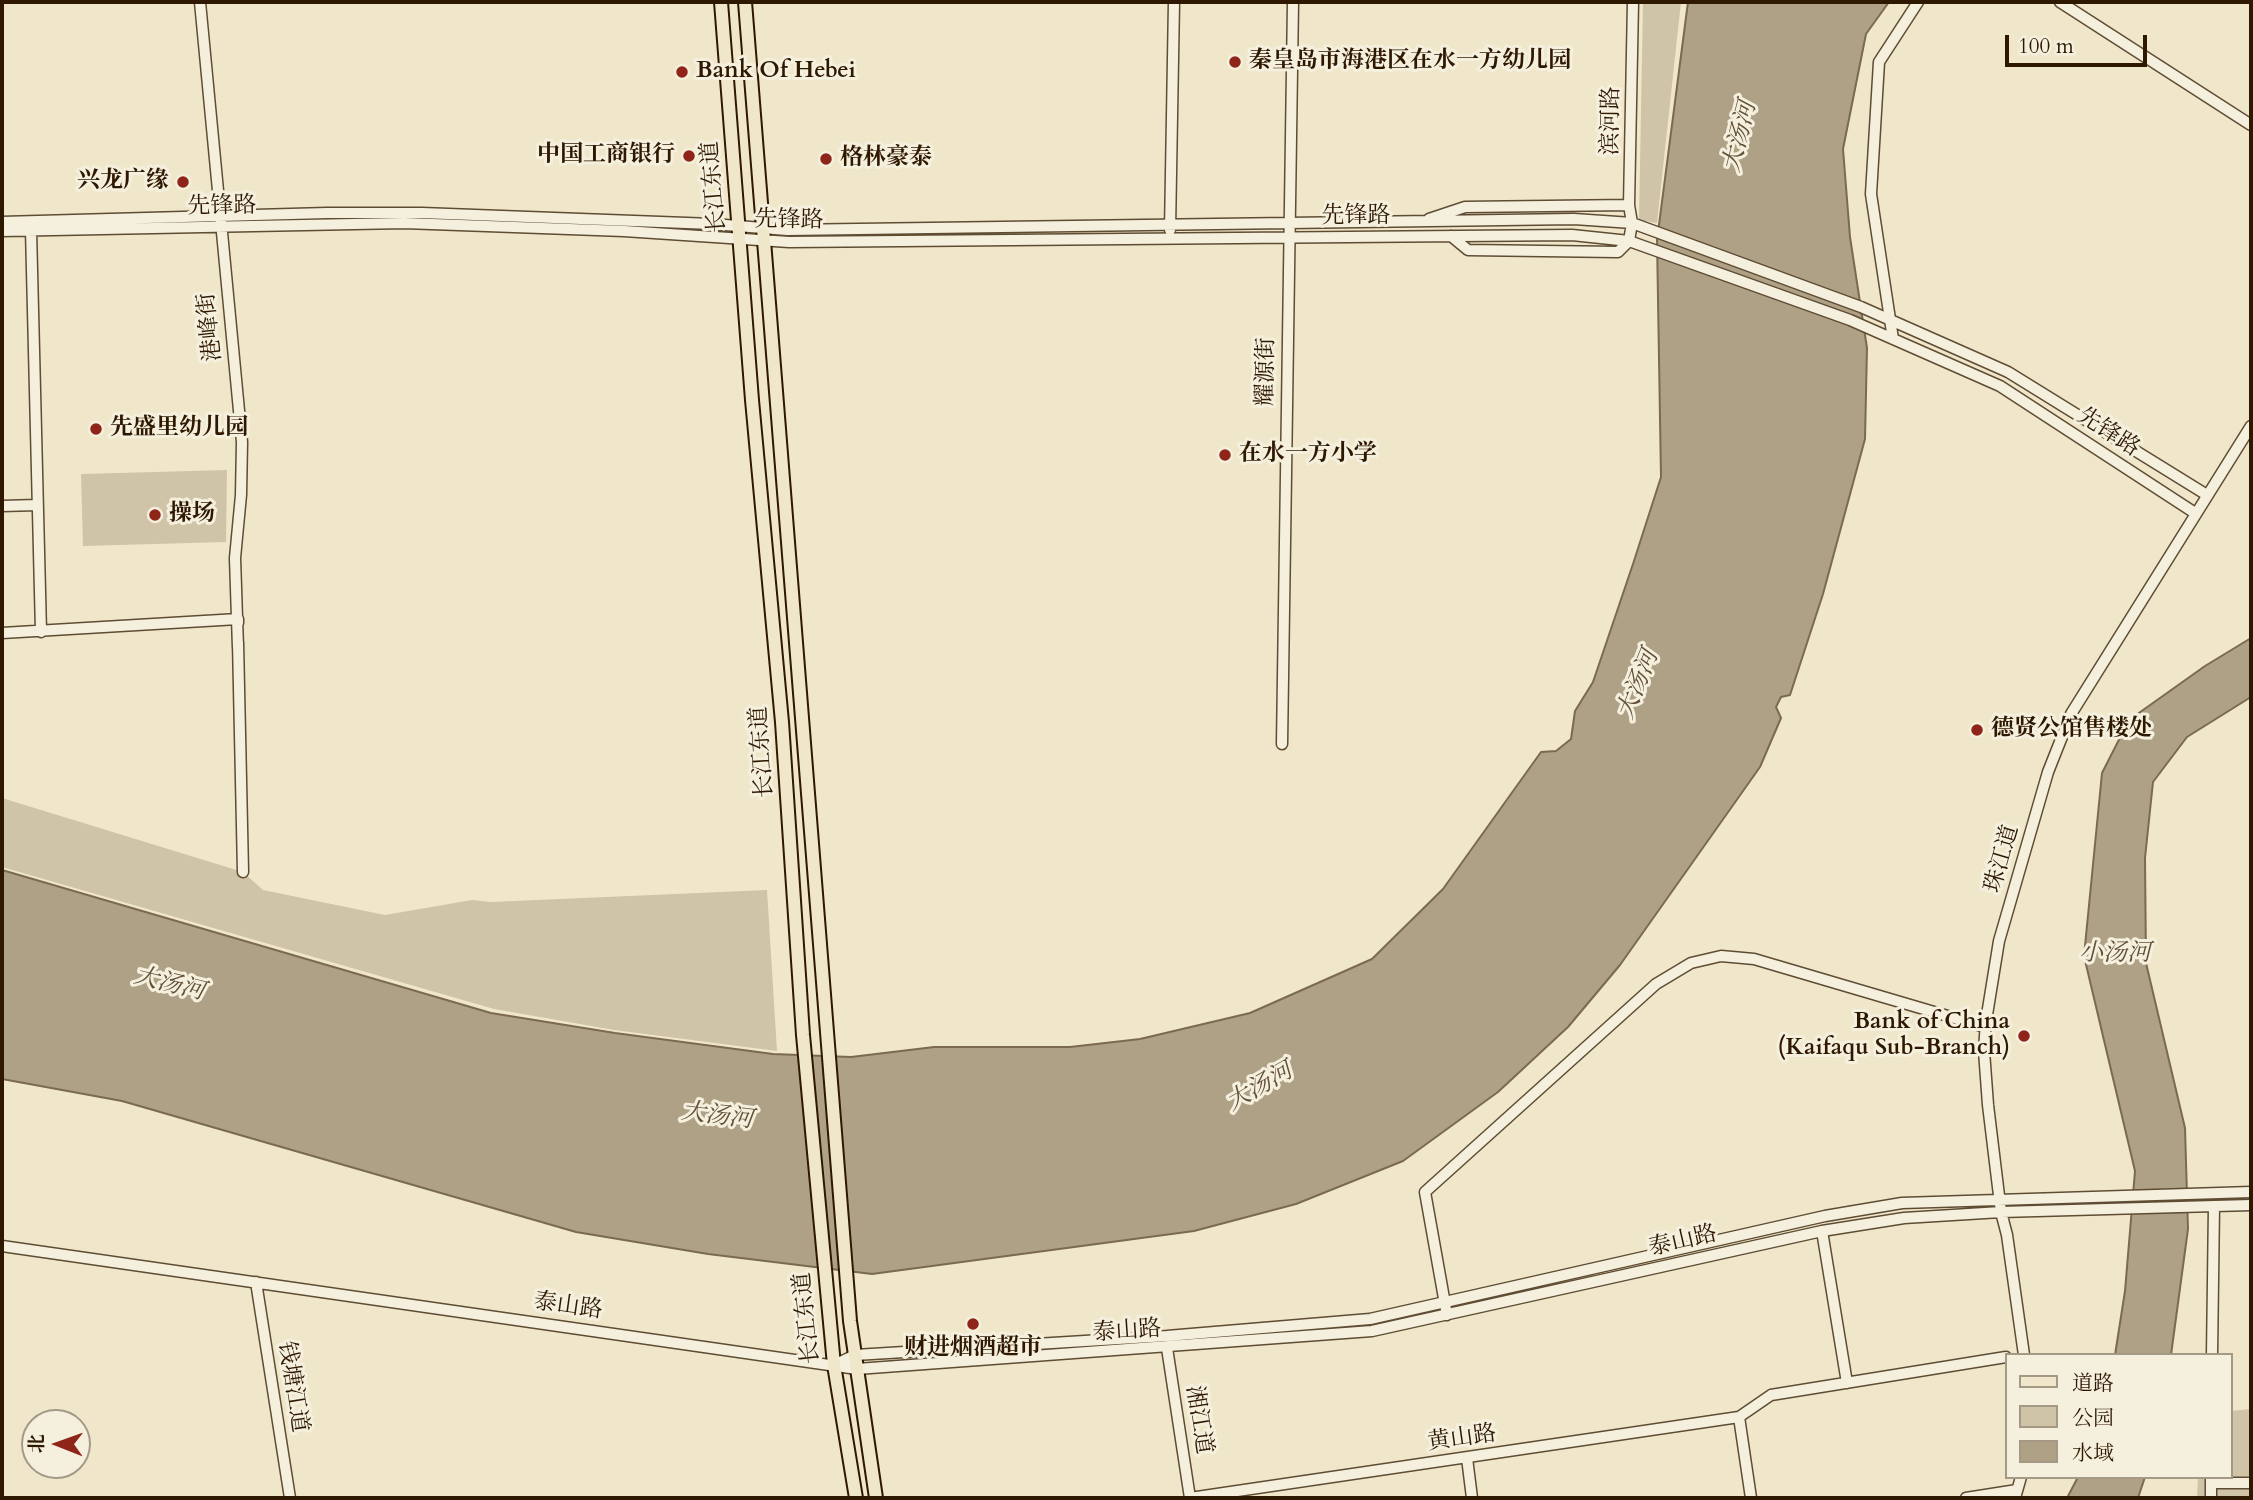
<!DOCTYPE html>
<html>
<head>
<meta charset="utf-8">
<style>
  body { margin:0 }
  #map { position:relative; width:2253px; height:1500px; overflow:hidden; background:#f0e7cb; font-family:Cardo,"Noto Serif SC",serif }
  canvas { display:block }
  .frame { position:absolute; inset:0; border:4px solid #2e1800; pointer-events:none }
  .legend { position:absolute; left:2005px; top:1353px; width:228px; height:126px; box-sizing:border-box; background:#f5efdd; border:2px solid #a59985; margin:0; padding:9px 12px; list-style:none; font-size:21px; color:#2e1800 }
  .legend li { display:flex; align-items:center; gap:14px; height:35px }
  .legend b { width:35px; border:2px solid #a59985 }
  .north { position:absolute; left:21px; top:1409px; width:70px; height:70px; box-sizing:border-box; background:#f5efdd; border:2px solid #a59985; border-radius:50%; rotate:271deg; font-size:19px; font-weight:700; line-height:28px; text-align:center; color:#2e1800 }
  .north::after { content:''; display:block; margin:auto; width:24px; height:32px; background:#8f2418; clip-path:polygon(50% 0,100% 100%,50% 72%,0 100%) }
  .scale { position:absolute; left:2005px; top:35px; width:142px; height:32px; box-sizing:border-box; border:4px solid #2e1800; border-top:0; padding-left:9px; font-size:21px; line-height:24px; white-space:nowrap; color:#2e1800; -webkit-text-stroke:5px #f5efdd; paint-order:stroke }
</style>
</head>
<body>
<div id="map">
<canvas width="2253" height="1500"></canvas>
<div class="frame"></div>
<ul class="legend">
<li><b style="height:9px;background:#f0e7cb"></b>道路</li>
<li><b style="height:19px;background:#cfc4a8"></b>公园</li>
<li><b style="height:19px;background:#aea186"></b>水域</li>
</ul>
<div class="north">北</div>
<div class="scale">100 m</div>
</div>
<script>
const ctx = document.querySelector('canvas').getContext('2d');
ctx.lineJoin = 'round';
function paint(path, color) { ctx.fillStyle = color; ctx.fill(path, 'evenodd'); }
const toPath = rows => new Path2D(rows.map(r => 'M' + r).join(''));
function stroke(path, color, width, dash) { ctx.strokeStyle = color; ctx.lineWidth = width; ctx.lineCap = dash ? 'butt' : 'round'; ctx.setLineDash(dash || []); ctx.stroke(path); }
function drawText(font, color, halo, rows, align = 'center') {
  ctx.font = font + ' Cardo,"Noto Serif SC",serif'; ctx.lineWidth = 6; ctx.setLineDash([]); ctx.textBaseline = 'middle'; ctx.strokeStyle = halo; ctx.fillStyle = color; for (const [text, x, y, turn = 0] of rows) {
    ctx.save(); ctx.translate(x, y); ctx.rotate((+turn || 0) * Math.PI / 180); ctx.textAlign = isNaN(turn) ? turn : align; if (halo) ctx.strokeText(text, 0, 0); ctx.fillText(text, 0, 0); ctx.restore();
  }
}
const green = toPath([
  [1643,2,1681,2,1657,223,1639,220],
  [227,470,226,542,83,546,81,474],
  [2,798,243,872,263,890,385,915,472,900,491,902,767,890,777,1051,614,1030,494,1009,2,867],
  [2251,1409,2251,1498,2197,1498,2198,1477,2230,1477,2230,1411]
]);
const water = toPath([
  [1688,2,1889,2,1866,34,1843,149,1850,237,1867,348,1865,439,1823,594,1790,695,1781,697,1776,707,1781,718,1760,767,1620,965,1568,1027,1498,1092,1403,1161,1296,1204,1194,1231,872,1274,708,1254,576,1232,122,1101,2,1079,2,870,491,1013,615,1033,773,1054,851,1057,934,1047,1070,1047,1140,1039,1250,1013,1372,959,1443,889,1541,752,1556,751,1571,739,1575,711,1593,682,1633,564,1661,477,1657,240,1688,2],
  [2251,638,2251,697,2187,737,2153,782,2145,858,2146,963,2185,1128,2188,1229,2171,1355,2115,1355,2125,1291,2135,1171,2084,956,2102,773,2129,720,2205,666,2251,638],
  [2078,1477,2145,1477,2138,1498,2067,1498,2078,1477]
]);
const minor = toPath([
  [200,2,242,442,241,495,235,558,238,648],
  [2060,2,2251,125],
  [1429,219,1465,207,1629,205],
  [2,222,327,213,422,213,713,224,787,230,1574,219,1632,223,1861,307,2008,372,2207,495],
  [31,230,41,632],
  [1170,230,1174,2],
  [2,231,404,223,624,231,789,242,1572,235,1629,241,1850,320,2000,386,2195,513],
  [1451,236,1468,250,1618,252,1629,241],
  [1629,241,1632,223,1629,205,1633,2],
  [1893,339,1871,194,1879,62,1918,2],
  [2,506,37,505],
  [2,633,238,619,238,623],
  [238,642,243,872],
  [1282,744,1293,2],
  [1822,1231,1847,1383],
  [2,1246,857,1369,1372,1331,1822,1231,1904,1218,2001,1212,2251,1205],
  [256,1282,290,1498],
  [1447,1315,1425,1192,1656,984,1691,963,1721,956,1754,959,1985,1027],
  [1167,1348,1190,1498],
  [2024,1355,2007,1235,2001,1212,1988,1105,1984,1051,1986,1021,1999,941,2048,772,2071,714,2251,426],
  [2212,1355,2214,1206],
  [834,1365,855,1355,1167,1336,1370,1319,1825,1216,1902,1203,2251,1192],
  [1739,1417,1751,1498],
  [1467,1458,1472,1498],
  [2211,1483,2251,1483],
  [1190,1498,1739,1417,1771,1395,2006,1357],
  [1966,1498,2017,1490],
  [2015,1498,2021,1477],
  [2211,1498,2211,1478]
]);
const major = toPath([
  [721,2,752,400,782,722,803,1035,834,1365,856,1498],
  [745,2,850,1321,876,1498]
]);
const markers = [
  [1235,62,7,"#8f2418"],
  [682,72,7,"#8f2418"],
  [689,156,7,"#8f2418"],
  [826,159,7,"#8f2418"],
  [183,182,7,"#8f2418"],
  [96,429,7,"#8f2418"],
  [1225,455,7,"#8f2418"],
  [155,515,7,"#8f2418"],
  [1977,730,7,"#8f2418"],
  [2024,1036,7,"#8f2418"],
  [973,1324,7,"#8f2418"]
];
const poiNames = [
  ["秦皇岛市海港区在水一方幼儿园",1249,62],
  ["Bank Of Hebei",696,72],
  ["中国工商银行",675,156,"right"],
  ["格林豪泰",840,159],
  ["兴龙广缘",169,182,"right"],
  ["先盛里幼儿园",110,429],
  ["在水一方小学",1239,455],
  ["操场",169,515],
  ["德贤公馆售楼处",1991,730],
  ["Bank of China",2010,1023,"right"],
  ["(Kaifaqu Sub-Branch)",2010,1049,"right"],
  ["财进烟酒超市",973,1349,"center"]
];
const streetNames = [
  ["滨河路",1612,121,-89],
  ["长江东道",715,187,-95],
  ["先锋路",222,207,-1],
  ["先锋路",1356,217],
  ["先锋路",789,221,1],
  ["港峰街",211,327,-96],
  ["耀源街",1267,372,-89],
  ["先锋路",2108,433,33],
  ["长江东道",763,752,-94],
  ["珠江道",2003,859,-74],
  ["泰山路",1683,1242,-13],
  ["泰山路",568,1307,8],
  ["长江东道",808,1318,-96],
  ["泰山路",1127,1332,-4],
  ["钱塘江道",292,1387,81],
  ["湘江道",1198,1420,81],
  ["黄山路",1462,1439,-8]
];
const waterNames = [
  ["大汤河",1741,137,-76],
  ["大汤河",1639,685,-68],
  ["小汤河",2115,954],
  ["大汤河",169,985,14],
  ["大汤河",1260,1088,-30],
  ["大汤河",717,1117,7]
];
paint(green, '#cfc4a8');
paint(water, '#aea186');
stroke(water, '#7b6a50', 2);
stroke(minor, '#5e4c33', 13);
stroke(major, '#2e1800', 16);
stroke(minor, '#f5efdd', 10);
stroke(major, '#f0e7cb', 12);
for (const [x, y, r, color] of markers) { const dot = new Path2D(); dot.arc(x, y, r, 0, 2 * Math.PI); ctx.fillStyle = color; ctx.fill(dot); stroke(dot, '#f5efdd', 2.5); }
drawText('bold 23px', '#2e1800', '#f5efdd', poiNames, 'left');
drawText('23px', '#2e1800', '#f5efdd', streetNames);
drawText('italic 24px', '#614f36', '#f5efdd', waterNames);
</script>
</body>
</html>
